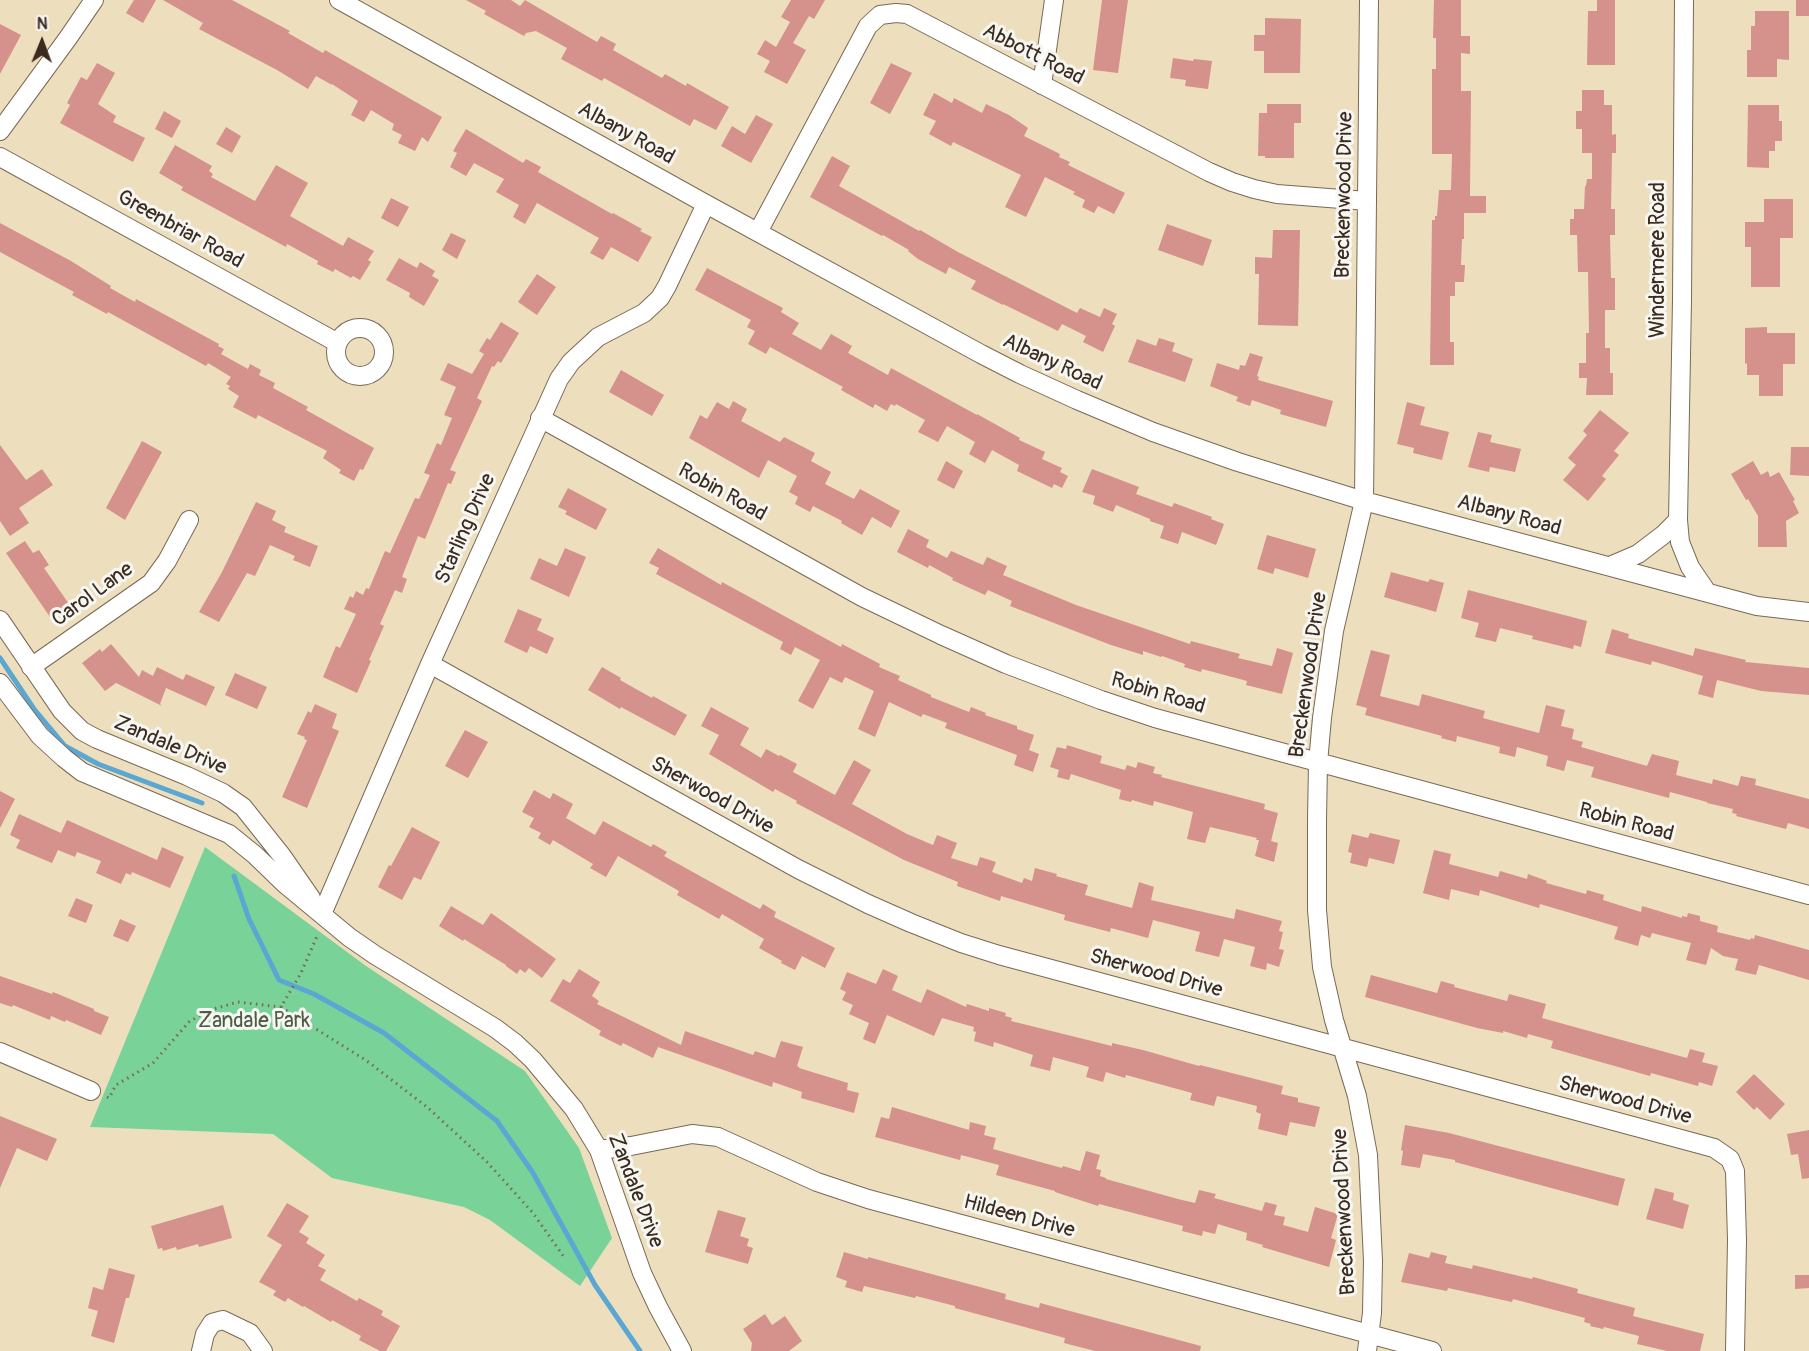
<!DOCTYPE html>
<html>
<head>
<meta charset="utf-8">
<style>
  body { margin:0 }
  #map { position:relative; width:1809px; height:1351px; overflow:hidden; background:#eddfbd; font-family:Pangolin,sans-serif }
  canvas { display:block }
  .north { position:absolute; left:12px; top:12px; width:60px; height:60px; -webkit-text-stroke:4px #f6f6f2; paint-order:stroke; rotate:1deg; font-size:16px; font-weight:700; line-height:24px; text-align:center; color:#3b2a1e }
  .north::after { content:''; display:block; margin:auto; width:21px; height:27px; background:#3b2a1e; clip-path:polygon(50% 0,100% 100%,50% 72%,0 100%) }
</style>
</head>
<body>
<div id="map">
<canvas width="1809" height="1351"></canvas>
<div class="north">N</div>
</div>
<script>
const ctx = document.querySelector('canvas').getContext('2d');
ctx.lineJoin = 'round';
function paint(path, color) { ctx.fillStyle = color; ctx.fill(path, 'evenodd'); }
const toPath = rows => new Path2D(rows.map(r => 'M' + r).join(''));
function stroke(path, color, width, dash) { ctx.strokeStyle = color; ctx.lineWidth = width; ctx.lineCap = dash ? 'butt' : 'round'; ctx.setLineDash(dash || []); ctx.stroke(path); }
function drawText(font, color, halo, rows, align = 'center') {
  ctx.font = font + ' Pangolin,sans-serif'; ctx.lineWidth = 6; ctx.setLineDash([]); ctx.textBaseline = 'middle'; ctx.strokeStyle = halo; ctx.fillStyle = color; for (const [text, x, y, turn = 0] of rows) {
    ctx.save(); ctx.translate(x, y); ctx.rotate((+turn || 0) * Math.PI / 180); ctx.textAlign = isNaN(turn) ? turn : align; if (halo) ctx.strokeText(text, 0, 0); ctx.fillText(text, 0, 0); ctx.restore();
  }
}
const green = toPath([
  [205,847,366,966,525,1071,579,1148,612,1238,580,1286,490,1220,464,1207,332,1178,273,1134,90,1127]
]);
const stream = toPath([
  [0,658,34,709,65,746,98,764,202,803],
  [234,876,249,919,279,980,314,994,384,1033,497,1121,533,1173,595,1285,640,1351]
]);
const building = toPath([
  [134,0,156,0,143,23,126,13],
  [163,0,232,0,290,31,288,33,323,53,325,50,442,117,428,142,422,137,415,151,398,143,402,135,392,130,394,124,371,110,364,122,351,115,358,101,332,84,332,85,316,76,308,89,277,70,199,29,203,23],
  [466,0,511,0,520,6,525,0,597,42,601,36,616,44,613,50,662,78,665,74,686,86,687,83,729,107,716,130,694,119,690,126,604,78,602,81,561,59,567,48,536,31,526,33,524,36,484,14,486,11],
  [791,0,825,0,814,19,809,16,793,43,806,50,787,84,764,72,770,61,757,54,765,40,776,47,790,22,781,17],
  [1102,0,1128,0,1118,73,1093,70],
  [1434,0,1461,0,1461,36,1470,36,1470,54,1461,53,1461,91,1471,91,1470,196,1486,196,1486,213,1464,213,1464,239,1462,239,1461,265,1465,265,1464,282,1455,282,1455,296,1450,296,1450,342,1454,342,1454,365,1430,365,1432,220,1435,220,1435,216,1437,216,1439,190,1451,190,1452,154,1432,154,1432,69,1436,69,1436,38,1433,38],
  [1597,0,1615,0,1615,65,1587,65,1588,11,1597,11],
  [1796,0,1809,0,1809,16,1796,16],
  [1755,11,1789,11,1789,60,1777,59,1777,77,1747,77,1747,50,1751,50,1751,26,1755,26],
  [1265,18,1301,19,1300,73,1264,73,1264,51,1254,51,1254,35,1265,35],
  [0,24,21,35,0,74],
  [1173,58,1193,61,1194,59,1212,61,1208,89,1185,86,1186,80,1170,78],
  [97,63,115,73,98,104,116,116,113,122,145,138,133,162,60,123,70,105,67,103,81,77,87,80],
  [891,63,912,73,890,114,870,103],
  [1582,90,1604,90,1604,105,1612,105,1612,135,1616,134,1616,153,1612,153,1611,209,1615,209,1615,235,1610,235,1611,278,1615,278,1615,310,1605,310,1605,348,1610,348,1610,373,1613,373,1613,395,1586,395,1587,378,1579,378,1579,363,1586,363,1586,333,1589,333,1588,272,1578,272,1577,235,1570,235,1570,219,1574,219,1574,209,1584,209,1585,186,1586,186,1587,179,1592,179,1592,153,1582,153,1582,129,1576,129,1576,111,1582,111],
  [934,93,952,103,954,98,982,113,986,104,1009,115,1028,128,1024,136,1060,154,1059,157,1070,162,1068,165,1125,193,1114,214,1098,206,1094,213,1082,207,1085,200,1073,194,1075,192,1045,177,1026,217,1005,207,1021,175,953,142,951,146,929,134,936,121,923,115],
  [1267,104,1301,104,1301,123,1294,123,1294,158,1265,158,1265,156,1258,156,1259,113,1267,113],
  [1748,105,1779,105,1779,121,1782,121,1782,141,1775,141,1775,151,1769,151,1769,168,1747,167],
  [164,111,181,121,172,138,155,129],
  [756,115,773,124,751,163,721,146,732,126,745,134],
  [226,127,241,136,232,153,216,144],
  [466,129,523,163,526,159,541,167,538,172,612,214,613,213,642,229,640,231,652,237,638,262,611,247,603,260,590,253,599,238,537,203,525,224,513,217,519,205,496,192,504,179,474,163,466,176,450,167,457,153,453,151],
  [175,145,212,166,209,171,213,174,211,177,255,201,276,165,308,183,290,216,343,246,348,237,374,251,368,260,371,262,360,280,353,276,351,278,335,269,333,272,317,264,318,261,287,244,286,247,181,190,183,187,159,173],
  [832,156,850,166,839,186,919,231,920,230,958,252,1077,313,1080,308,1100,317,1104,308,1117,314,1112,324,1115,326,1103,352,1083,342,1086,336,1062,324,1058,331,1003,304,1003,305,971,289,976,281,949,267,946,274,918,259,908,251,909,250,883,235,882,236,810,197],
  [391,198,409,207,398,227,381,218],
  [1764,199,1793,199,1793,238,1780,238,1780,287,1751,287,1751,247,1745,247,1745,222,1764,222],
  [0,223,71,261,111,286,110,288,135,302,136,299,219,344,218,346,224,349,221,354,248,369,250,364,261,370,259,375,275,383,273,388,308,407,306,410,374,448,363,470,360,469,354,481,339,473,341,470,323,458,327,451,258,415,256,419,233,407,239,396,228,389,230,386,226,384,231,377,208,363,206,366,108,312,107,314,72,295,74,292,0,252],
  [1167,224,1212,240,1203,266,1158,250],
  [1273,230,1300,230,1298,326,1258,325,1259,274,1255,274,1255,257,1272,258],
  [451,233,466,240,457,259,442,250],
  [399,258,417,268,420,262,435,271,432,276,439,280,424,306,409,297,410,293,386,280],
  [707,268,783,308,781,312,799,323,792,334,821,350,831,334,852,346,848,353,888,375,891,368,977,415,977,414,1020,438,1019,440,1045,452,1042,459,1062,468,1060,472,1068,476,1062,488,1054,484,1052,488,1017,471,1019,465,992,450,985,463,969,454,975,442,947,426,938,442,918,432,925,420,896,404,895,406,891,404,887,411,875,404,873,408,841,390,843,387,770,347,766,354,748,344,755,331,747,327,751,320,695,290],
  [537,274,556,287,537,315,518,302],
  [501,322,519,333,501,363,498,361,494,367,492,366,477,398,482,401,450,470,456,472,451,484,448,483,425,539,418,536,402,577,407,579,402,593,395,590,380,624,384,626,369,660,371,661,357,693,323,677,336,646,340,648,356,614,344,609,350,596,353,598,356,591,363,595,366,588,369,589,385,551,390,553,415,498,419,499,430,475,424,473,437,443,441,445,452,418,444,415,456,387,440,380,448,363,472,374,484,354,479,351,487,338,490,340],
  [1767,327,1767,333,1795,333,1795,364,1783,364,1783,396,1759,396,1759,375,1747,375,1747,363,1745,364,1745,328],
  [1159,338,1175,343,1172,351,1193,359,1185,382,1128,362,1137,339,1156,346],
  [1250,353,1263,357,1257,376,1259,377,1258,380,1333,401,1326,427,1280,414,1281,410,1252,400,1250,406,1236,401,1238,397,1210,386,1217,363,1239,370,1240,365,1245,366],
  [621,370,664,395,652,416,609,392],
  [733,401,747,409,741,421,780,442,784,437,815,453,811,461,831,472,825,484,854,499,860,489,900,511,891,528,872,517,862,535,841,523,842,521,813,506,810,512,795,504,798,497,789,492,797,476,768,460,759,478,689,438,700,415,707,419,717,402,729,409],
  [1407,402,1425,407,1420,425,1449,432,1442,460,1413,453,1414,448,1397,444],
  [1600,410,1629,433,1614,451,1619,455,1602,476,1606,479,1588,501,1563,480,1576,465,1568,458,1587,435,1583,431],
  [1478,432,1492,435,1490,442,1521,449,1515,472,1490,467,1489,472,1468,467],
  [142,441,162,452,125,520,106,508],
  [0,445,26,480,42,469,53,485,19,508,29,523,10,536,0,521],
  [1791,447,1809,447,1809,476,1790,475],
  [946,461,963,471,954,489,937,480],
  [1753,461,1761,475,1768,471,1770,477,1779,472,1795,500,1793,501,1799,513,1786,521,1787,547,1758,547,1758,516,1748,499,1746,500,1731,474],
  [1092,469,1139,487,1136,494,1172,507,1174,503,1212,517,1211,519,1224,524,1216,545,1182,532,1178,544,1160,538,1164,526,1150,521,1150,519,1116,505,1113,512,1093,504,1095,496,1082,492],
  [568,488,607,509,596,530,565,514,567,511,558,507],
  [256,502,276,511,272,520,286,527,284,532,318,546,310,567,293,560,295,556,270,545,255,576,247,573,219,622,199,612,222,572],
  [908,529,929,540,926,547,947,558,951,551,983,565,987,557,1007,566,1003,575,1076,605,1190,644,1191,641,1240,654,1238,658,1272,666,1277,648,1293,653,1282,694,1246,685,1247,681,1202,669,1201,672,1184,667,1185,664,1162,656,1161,657,1143,651,1143,655,1111,645,1010,606,1012,601,988,590,985,595,952,580,953,578,929,565,928,568,897,552],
  [1267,535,1316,549,1308,578,1275,568,1273,574,1257,569],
  [25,541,33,553,39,550,49,565,44,568,69,604,50,617,6,553],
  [565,548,586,557,569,597,530,579,539,558,557,566],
  [658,548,721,585,722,582,841,647,842,644,880,664,879,667,900,676,898,680,931,695,931,697,969,712,971,707,986,713,985,715,1017,726,1017,729,1034,735,1029,750,1039,754,1033,772,1014,765,1017,755,945,728,947,723,923,714,921,717,889,702,875,737,858,729,874,691,845,677,842,683,830,677,813,709,798,701,820,660,795,647,791,655,780,649,783,642,656,574,659,568,649,563],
  [1391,572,1428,582,1430,579,1444,583,1436,612,1384,597],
  [1468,590,1587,621,1581,647,1574,645,1573,649,1532,639,1533,636,1500,628,1496,642,1475,637,1479,623,1461,618],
  [518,609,542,619,537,630,554,638,547,654,530,646,527,653,504,642],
  [1612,629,1629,634,1628,638,1693,656,1695,648,1746,660,1745,662,1809,668,1809,695,1761,691,1717,680,1713,698,1698,694,1703,676,1652,661,1651,665,1605,653],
  [111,644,139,677,142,670,153,676,157,667,183,680,186,674,215,687,206,706,166,688,160,704,162,706,116,683,105,691,82,663,100,649,102,652],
  [1371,650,1390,655,1380,696,1419,706,1422,694,1485,711,1483,718,1539,733,1546,705,1565,710,1561,726,1574,729,1572,739,1583,742,1581,747,1647,766,1652,754,1679,761,1676,775,1712,784,1713,779,1738,786,1741,776,1756,779,1755,785,1809,799,1809,829,1788,823,1786,829,1736,816,1737,814,1732,813,1733,809,1707,803,1707,802,1670,792,1669,798,1591,777,1594,767,1567,760,1564,771,1546,766,1548,756,1517,747,1515,757,1499,753,1500,747,1457,736,1456,742,1441,738,1442,736,1365,715,1367,708,1356,705],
  [602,667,621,678,620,680,652,698,653,696,687,715,675,736,621,707,620,709,588,690],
  [235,673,267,687,257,709,225,695],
  [315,704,337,714,332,728,339,731,307,808,282,797,307,740,304,739,305,737,297,734,308,711,311,713],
  [711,707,749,728,740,745,761,758,766,749,779,756,780,755,797,764,793,772,835,795,854,760,871,770,852,804,907,834,933,845,937,835,957,843,951,858,977,866,980,857,996,862,992,872,1022,883,1024,878,1032,881,1035,868,1057,874,1056,876,1088,885,1085,895,1132,908,1139,882,1154,887,1151,900,1234,919,1236,909,1282,921,1279,931,1283,932,1279,949,1284,950,1279,967,1267,963,1266,970,1250,966,1255,947,1224,939,1219,957,1195,951,1200,932,1153,920,1148,938,1111,928,1110,932,1064,920,1065,915,1001,896,1000,901,957,886,958,882,904,860,796,803,797,801,775,789,773,792,709,754,719,735,701,726],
  [465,730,488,742,468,778,445,766],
  [1067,745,1102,756,1100,763,1125,770,1127,765,1136,768,1138,762,1155,767,1153,773,1162,775,1161,777,1265,804,1264,809,1278,813,1271,841,1278,843,1274,862,1255,856,1259,840,1256,840,1257,838,1210,827,1205,843,1187,839,1193,812,1154,801,1153,806,1132,800,1131,802,1119,799,1121,790,1071,774,1069,780,1057,777,1059,770,1050,767,1057,747,1066,749],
  [534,790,550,799,553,793,573,804,566,818,595,835,603,821,651,847,653,844,667,852,664,856,747,902,760,909,763,904,776,912,774,917,835,948,825,968,802,956,795,970,781,963,782,961,759,948,764,939,722,914,719,919,677,895,679,891,618,856,606,877,590,868,593,864,553,840,550,845,538,838,541,833,529,827,534,818,522,812],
  [0,791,15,799,0,828],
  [19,814,61,833,67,820,157,860,162,847,184,857,170,888,132,872,131,875,126,873,121,884,96,873,101,861,77,852,75,857,58,850,52,863,16,848,20,840,10,835],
  [412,827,440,842,421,880,414,877,402,900,378,887,389,865,391,866],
  [1370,833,1400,840,1394,864,1369,858,1367,867,1350,863,1352,853,1348,852,1352,834,1368,838],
  [1434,850,1451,854,1449,864,1498,877,1500,871,1527,879,1528,874,1547,881,1546,883,1586,894,1587,890,1604,895,1603,900,1641,912,1642,906,1682,918,1682,916,1687,917,1688,913,1700,916,1700,921,1718,926,1717,932,1750,940,1751,938,1754,939,1755,935,1809,950,1809,980,1759,965,1756,975,1735,970,1738,959,1723,956,1711,948,1706,965,1686,960,1691,943,1652,933,1650,938,1641,935,1638,946,1614,939,1618,927,1540,904,1539,908,1480,890,1479,896,1451,889,1449,900,1423,893],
  [76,898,93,905,86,923,68,916],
  [451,906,483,925,491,913,556,959,542,978,529,968,525,973,520,969,517,974,506,966,506,965,464,939,463,941,439,926],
  [120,919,136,926,128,942,113,936],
  [579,969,600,982,592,996,599,1001,597,1004,681,1045,685,1031,753,1055,755,1051,775,1058,781,1041,803,1047,797,1066,799,1067,799,1068,848,1083,847,1090,859,1093,854,1113,801,1098,802,1092,773,1082,772,1087,658,1047,653,1058,623,1043,621,1046,599,1035,601,1031,550,1001,563,979,570,983],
  [883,969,898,976,892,990,921,1003,927,989,966,1007,967,1004,989,1011,989,1008,1006,1013,1005,1016,1012,1018,1011,1021,1112,1046,1112,1043,1143,1050,1199,1066,1200,1065,1283,1086,1281,1094,1298,1098,1298,1102,1320,1107,1315,1127,1290,1122,1287,1136,1258,1129,1261,1114,1256,1112,1257,1106,1217,1096,1214,1106,1190,1100,1192,1093,1126,1075,1125,1078,1106,1072,1103,1082,1086,1077,1089,1067,1053,1057,1050,1071,1030,1066,1033,1055,994,1042,993,1047,974,1041,976,1032,973,1031,974,1027,942,1018,934,1036,887,1015,875,1044,863,1039,869,1023,849,1014,853,1005,842,1000,846,992,840,989,847,972,876,984],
  [1371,975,1437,993,1441,981,1455,985,1454,987,1507,1001,1509,994,1546,1004,1542,1018,1687,1058,1690,1049,1705,1053,1702,1062,1718,1066,1712,1086,1699,1082,1698,1086,1651,1073,1650,1076,1551,1048,1553,1041,1528,1034,1527,1038,1503,1031,1503,1033,1477,1028,1365,997],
  [0,976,52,994,53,992,94,1009,94,1011,109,1017,101,1035,66,1020,65,1022,51,1016,50,1020,13,1005,12,1007,0,1003],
  [1754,1074,1785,1104,1770,1120,1757,1107,1754,1110,1736,1092],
  [892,1107,969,1130,970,1122,986,1126,984,1135,996,1138,993,1149,1062,1168,1063,1166,1080,1171,1086,1151,1100,1155,1096,1169,1101,1170,1100,1176,1106,1178,1106,1179,1178,1199,1195,1203,1199,1190,1216,1194,1214,1198,1262,1211,1265,1202,1277,1205,1274,1215,1285,1217,1283,1225,1308,1232,1315,1207,1338,1214,1331,1238,1336,1240,1329,1267,1262,1247,1263,1245,1246,1240,1247,1233,1218,1224,1215,1234,1203,1231,1202,1236,1182,1231,1183,1226,1099,1204,1098,1206,1055,1192,1055,1191,996,1175,999,1165,961,1155,960,1160,875,1137,881,1117,889,1119],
  [0,1116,57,1139,47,1161,17,1148,0,1188],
  [1405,1125,1449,1133,1625,1179,1618,1206,1455,1162,1455,1160,1423,1154,1420,1168,1401,1165,1403,1151,1401,1150],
  [1809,1130,1809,1178,1802,1179,1798,1154,1791,1155,1787,1134],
  [1655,1188,1674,1193,1673,1200,1689,1205,1683,1229,1646,1219],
  [287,1203,309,1216,299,1232,309,1238,306,1243,325,1255,318,1266,326,1270,320,1280,357,1301,359,1298,383,1311,381,1315,400,1326,386,1351,380,1351,359,1340,361,1336,332,1320,331,1322,304,1306,303,1307,288,1298,285,1302,273,1295,276,1291,259,1282,282,1245,267,1236],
  [223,1205,232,1238,199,1247,198,1244,177,1250,176,1247,163,1251,162,1248,158,1249,151,1226],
  [718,1210,746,1218,740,1236,749,1239,747,1246,753,1248,748,1264,705,1252],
  [844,1252,868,1259,868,1257,1006,1294,1005,1299,1039,1308,1040,1303,1201,1346,1200,1351,1095,1351,1064,1343,1065,1338,955,1308,955,1306,916,1296,915,1298,864,1286,862,1292,845,1287,847,1281,836,1277],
  [1431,1252,1447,1256,1445,1263,1472,1269,1473,1265,1532,1279,1533,1277,1578,1289,1577,1293,1635,1308,1633,1316,1704,1334,1700,1351,1667,1351,1637,1344,1639,1336,1604,1327,1603,1329,1590,1326,1591,1324,1584,1322,1585,1318,1513,1299,1512,1302,1448,1288,1447,1291,1401,1282,1409,1253,1429,1258],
  [109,1268,135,1275,129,1298,126,1298,114,1343,91,1336,98,1311,88,1308,93,1287,103,1290],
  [1795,1275,1809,1275,1809,1288,1795,1289],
  [765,1314,772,1325,785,1316,802,1341,789,1351,751,1351,752,1343,743,1329]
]);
const path = toPath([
  [281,1007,367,1061,427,1107,487,1162,533,1213,564,1257],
  [107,1097,109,1098,116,1085,153,1063,189,1022,207,1011,238,1002,281,1007,301,973,318,934]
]);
const minor = toPath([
  [339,0,706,204,981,354,1020,374,1077,400,1153,432,1238,462,1364,501,1757,606,1809,612],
  [1684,0,1682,300,1678,520,1680,542,1690,567,1707,592],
  [1042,85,1054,0],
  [0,131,68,38,94,0],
  [0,157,338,343],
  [758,232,868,26,880,15,896,13,907,14,1209,172,1232,182,1254,189,1277,194,1367,201],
  '336 352a24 24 0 1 1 48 0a24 24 0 1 1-48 0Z',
  [540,418,862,597,941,635,1006,664,1101,700,1155,718,1809,895],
  [1610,566,1638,554,1663,535,1678,520],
  [0,620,62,711,82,731,97,739,187,776,223,793,243,807,282,856,311,898],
  [430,664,798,869,868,904,911,923,961,943,999,955,1714,1148,1730,1159,1735,1171,1737,1240,1735,1351],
  [31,667,151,583,167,561,189,520],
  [0,683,40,736,64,758,82,772,229,834,255,855,285,884,349,937,375,955,495,1028,515,1043,533,1060,574,1109,599,1150,642,1273,658,1307,682,1351],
  [322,914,430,664,559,379,571,362,598,337,644,313,660,298,667,286,706,204],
  [0,1052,91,1091],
  [599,1150,631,1146,692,1134,718,1137,817,1182,868,1199,1432,1351],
  [201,1351,205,1334,212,1323,223,1320,250,1333,263,1351],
  [1367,1351,1372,1313,1373,1261,1368,1155,1357,1096,1334,1020,1322,967,1317,910,1317,820,1318,763,1322,718,1334,631,1364,501,1369,0]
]);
const streetNames = [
  ["Abbott Road",1033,55,27],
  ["Albany Road",626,134,29],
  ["Breckenwood Drive",1345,195,-89],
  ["Greenbriar Road",180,230,29],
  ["Windermere Road",1659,260,-90],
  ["Albany Road",1052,363,25],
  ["Robin Road",722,493,29],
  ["Albany Road",1509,516,15],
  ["Starling Drive",466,529,-66],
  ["Carol Lane",93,595,-36],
  ["Breckenwood Drive",1309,675,-82],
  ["Robin Road",1158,694,17],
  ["Zandale Drive",170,746,23],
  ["Sherwood Drive",712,796,29],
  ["Robin Road",1626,823,15],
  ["Sherwood Drive",1156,974,15],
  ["Sherwood Drive",1625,1101,15],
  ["Zandale Drive",635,1191,69],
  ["Breckenwood Drive",1345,1212,-93],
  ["Hildeen Drive",1019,1217,15]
];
const parkNames = [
  ["Zandale Park",254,1022]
];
paint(green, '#79d297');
stroke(stream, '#5aa7d3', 5);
paint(building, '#d5918c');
stroke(minor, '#796956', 20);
stroke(path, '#796956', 3, [1.5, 4.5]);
stroke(minor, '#fff', 18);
drawText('21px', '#3b2a1e', '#f6f6f2', streetNames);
drawText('21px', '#4e5c42', '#f6f6f2', parkNames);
</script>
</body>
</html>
